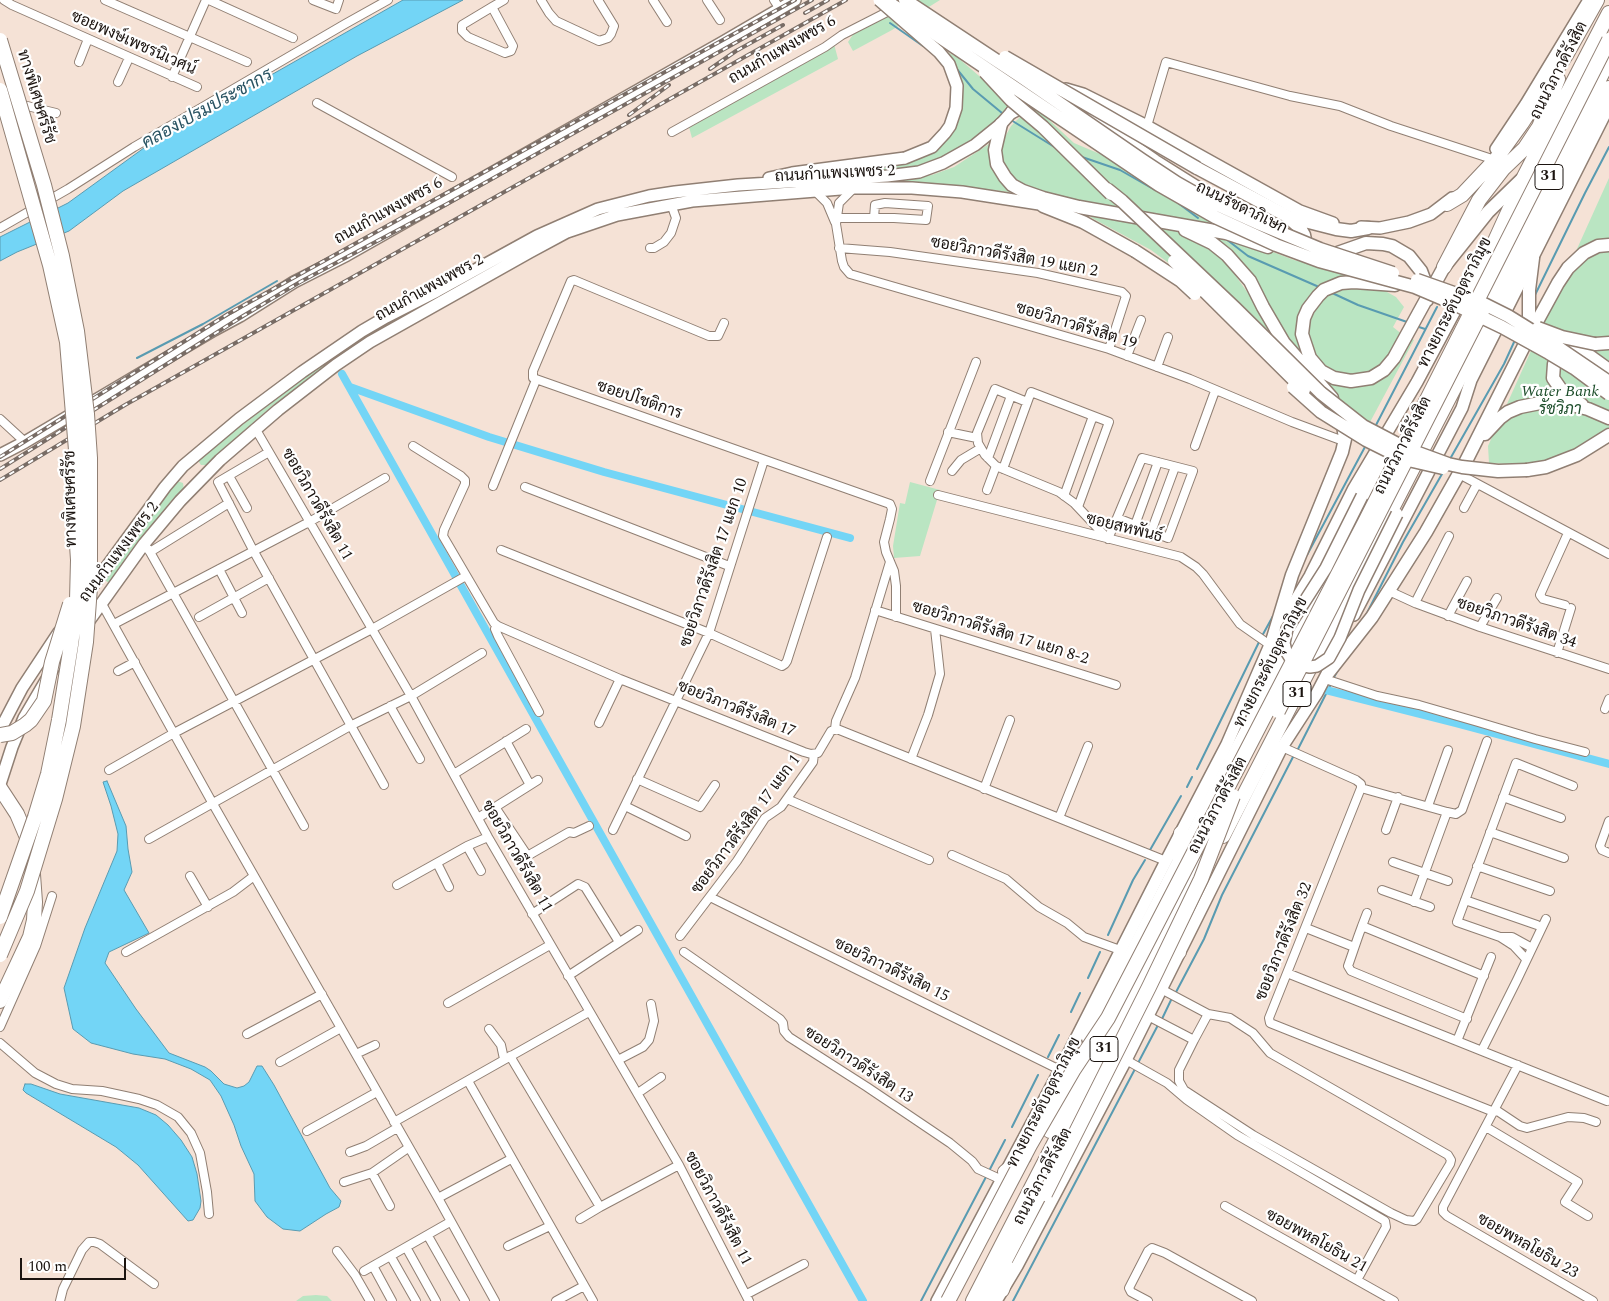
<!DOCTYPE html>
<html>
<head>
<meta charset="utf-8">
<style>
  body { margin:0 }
  #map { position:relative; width:1609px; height:1301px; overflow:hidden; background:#f5e2d6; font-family:Spectral,serif }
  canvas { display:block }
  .scale { position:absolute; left:20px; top:1258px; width:106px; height:22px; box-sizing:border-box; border:2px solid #1b1410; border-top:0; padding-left:6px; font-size:15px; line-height:18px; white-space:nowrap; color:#1b1410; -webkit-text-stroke:4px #fff; paint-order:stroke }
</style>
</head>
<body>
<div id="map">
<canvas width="1609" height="1301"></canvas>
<div class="scale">100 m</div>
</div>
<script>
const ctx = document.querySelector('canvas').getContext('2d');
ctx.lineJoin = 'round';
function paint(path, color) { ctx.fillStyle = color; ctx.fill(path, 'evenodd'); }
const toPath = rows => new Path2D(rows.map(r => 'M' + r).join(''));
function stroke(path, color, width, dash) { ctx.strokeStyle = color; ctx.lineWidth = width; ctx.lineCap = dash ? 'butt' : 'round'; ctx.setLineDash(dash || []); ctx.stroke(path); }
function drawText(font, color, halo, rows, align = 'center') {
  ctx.font = font + ' Spectral,Sarabun,serif'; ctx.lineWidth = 4.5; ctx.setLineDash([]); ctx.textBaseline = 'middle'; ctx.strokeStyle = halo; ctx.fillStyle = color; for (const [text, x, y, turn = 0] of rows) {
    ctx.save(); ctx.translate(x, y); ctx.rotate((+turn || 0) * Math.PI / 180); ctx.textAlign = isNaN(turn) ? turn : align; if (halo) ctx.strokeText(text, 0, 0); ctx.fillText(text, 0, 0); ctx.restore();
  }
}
const green = toPath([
  [914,0,940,0,892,30,853,51,848,42,854,33],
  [834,44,838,59,692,138,689,127],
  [941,49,957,57,1013,105,977,137,954,153,933,164,891,172,795,177,891,163,945,139,960,96],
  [1035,107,1074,143,1119,162,1215,222,1204,226,1121,210,1037,191,1021,185,1010,176,1002,160,1002,150,1005,137,1011,126,1021,116],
  [992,142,1017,193,993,190,893,183,850,184,747,190,653,201,608,213,340,357,272,406,235,439,208,465,201,465,199,462,199,459,212,448,337,353,525,246,608,210,651,199,765,186,902,179,932,175,954,167],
  [1609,178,1609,430,1568,457,1538,466,1489,463,1488,446],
  [1090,217,1101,217,1175,229,1203,243,1223,258,1255,303,1274,337,1270,338,1151,250],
  [1205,232,1233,237,1294,260,1360,277,1396,297,1404,307,1393,327,1403,335,1391,357,1377,371,1355,376,1344,375,1332,371,1314,355,1308,333,1311,318,1319,305,1298,335,1300,349,1306,361,1325,380,1370,383,1384,377,1393,371,1410,338,1414,340,1369,424,1353,414,1305,362,1277,327,1260,296],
  [177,481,183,483,184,490,171,501,109,583,103,579,174,482],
  [910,482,940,490,920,556,894,558,893,546,900,503,905,504],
  [316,1295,327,1296,332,1301,296,1301,303,1296]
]);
const water = toPath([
  [403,0,463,0,357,56,123,191,69,231,17,252,0,261,0,237,68,203,148,145,403,0],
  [107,781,126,826,128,849,132,872,124,890,149,933,109,952,105,963,136,1009,169,1053,205,1067,211,1071,224,1084,237,1088,244,1086,249,1082,257,1066,262,1066,274,1085,330,1188,341,1201,339,1207,326,1214,300,1231,283,1229,267,1217,255,1201,254,1174,241,1146,234,1125,221,1096,210,1080,191,1069,165,1059,133,1054,91,1043,73,1029,64,988,85,928,117,851,118,834,111,806,103,782,107,781],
  [25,1084,31,1084,60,1094,139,1108,156,1115,168,1125,181,1140,192,1157,197,1174,201,1201,200,1208,193,1220,188,1221,138,1165,116,1147,26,1093,23,1090,25,1084]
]);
const stream = toPath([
  [890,23,923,46],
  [956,68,973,89,1002,113],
  [1011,120,1056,148],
  [1082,157,1120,170,1155,190],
  [1178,203,1198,218],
  [1226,239,1248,256,1319,287],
  [1330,292,1358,305,1407,322],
  [1534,297,1585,193,1609,147],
  [1416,326,1425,329],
  [137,358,203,324,277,281],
  [1375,427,1437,307],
  [1450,459,1504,364,1515,340],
  [1307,555,1366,445],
  [1365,617,1403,542,1442,474],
  [1262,636,1273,616],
  [1333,679,1338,670],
  [1297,751,1331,684],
  [1197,769,1260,640],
  [1187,787,1192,777],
  [1150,850,1181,796],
  [1108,935,1133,880,1145,860],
  [1088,978,1100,952],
  [1175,994,1204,939,1222,895,1294,755],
  [1071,1012,1080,993],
  [1161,1021,1172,998],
  [1048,1057,1059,1035],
  [1137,1065,1158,1025],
  [1012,1127,1038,1075],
  [989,1171,1005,1140],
  [921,1301,987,1175],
  [1013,1301,1135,1069]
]);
const canal = toPath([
  [333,358,334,359],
  [342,374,863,1301],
  [350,387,489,437,604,472,850,538],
  [1318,688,1456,723,1609,764]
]);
const street = toPath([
  [4,0,12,5,197,87],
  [105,0,247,62],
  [209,0,293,38],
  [313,0,336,9,339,0],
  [541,0,549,13,556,21,599,41,608,38,611,34,614,26,598,0],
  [653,0,667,22],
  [707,0,720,20],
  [774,0,780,9],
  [492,7,513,46,511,51,505,53,468,37,462,31,462,25,492,7,504,0],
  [79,62,88,39],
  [172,77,206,0],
  [118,82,129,58],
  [317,103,452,177],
  [19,104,56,113],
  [1147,126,1166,62,1290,96,1340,106,1391,126,1489,158],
  [672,132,825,47,842,35,893,9],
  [853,189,839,203,836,224,842,261,844,267,850,274,1109,349,1190,379,1292,422,1338,439],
  [815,191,827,203,835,222],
  [836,218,894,218,926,220,928,206,885,203,875,205,874,218],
  [0,228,68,189,134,147,345,24,388,0],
  [650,248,654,248,664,242,671,233,676,218,671,204],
  [839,248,890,252,1038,273,1122,292,1126,296,1109,349],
  [724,323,718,336,709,336,598,290,574,280,571,281,533,371,533,378,890,504,892,509,890,519,884,542,886,552,894,571,896,586,896,617],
  [1127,356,1141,320],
  [1157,367,1168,337],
  [1027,402,995,389,977,433,978,443,985,455,996,466,1059,492,1074,503,1108,539,1117,518,1142,458,1193,471,1168,538,1117,518],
  [0,419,25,442],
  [255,428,411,696,488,837,679,1165,749,1301],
  [948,432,977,438],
  [413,446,461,476,465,480,465,484,444,530,443,536,494,623,498,626,620,679,804,752,811,754,818,753,831,731,837,729,1166,861],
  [1195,446,1215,391],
  [269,452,218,482,253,550,384,785],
  [988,458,1011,396],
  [1003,469,1031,392,1109,422,1078,507],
  [952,471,961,460,981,448],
  [1459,474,1609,554],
  [229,476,247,508],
  [930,481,976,362],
  [493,486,536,380],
  [525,487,729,566],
  [987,490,996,466],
  [938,495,1181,557,1196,567,1203,574,1240,624,1270,645],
  [1064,496,1093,416],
  [1464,508,1477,484],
  [1135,525,1158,462],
  [1151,532,1175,467],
  [144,544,150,552,304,826],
  [501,550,709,633,782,666,785,664,787,661,827,537],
  [150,552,229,503],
  [219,569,242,613],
  [1389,591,1415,603,1449,536],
  [1415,603,1480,627,1609,669],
  [102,604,213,804,438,1198,495,1301],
  [1565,605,1543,599,1540,595,1568,533],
  [875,610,1116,685],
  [1448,616,1467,581],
  [199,617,269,578],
  [114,624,311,521,385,478],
  [497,626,495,629,498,636,539,712],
  [1480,627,1497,598],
  [1557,653,1571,608],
  [118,671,135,662],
  [1325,679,1377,696,1419,705,1478,722,1535,739,1585,752],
  [390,706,420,759],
  [1605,709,1609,699],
  [599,723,620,679],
  [835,729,836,721,855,678,890,562],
  [506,741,530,785],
  [1282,747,1356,780,1361,784,1361,788,1269,1018,1270,1023,1494,1112],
  [911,759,928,715,940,674,935,629],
  [109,770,174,733,372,629,466,576],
  [454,774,526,729],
  [637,779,700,807,715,785],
  [1361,788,1447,812,1414,902],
  [984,789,1010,720],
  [1503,797,1561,818],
  [787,799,929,860],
  [625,806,686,836],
  [1428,806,1448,750],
  [495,807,527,855,529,855,569,832,574,833,589,826],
  [1447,812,1456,814,1462,810,1487,741],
  [478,818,538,780],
  [1059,818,1088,746],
  [1609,821,1600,846,1602,850,1609,853],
  [613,830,709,633,764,460],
  [1386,830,1398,797],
  [1490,832,1564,858],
  [149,839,352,725,411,696,482,653],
  [467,846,481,871],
  [952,855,1006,879,1039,907,1067,923,1084,937,1120,950],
  [1393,862,1448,881],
  [437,863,449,887],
  [1477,866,1550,891],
  [190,876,208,907],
  [397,885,467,846,488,837],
  [1382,890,1430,907],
  [710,897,1060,1070],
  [1465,900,1537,925],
  [532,914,578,884,585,887,619,942],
  [1362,926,1367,913],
  [1306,928,1354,947],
  [680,936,737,861,765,818,781,807,813,762,814,754],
  [1500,937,1457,922,1516,763,1573,786],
  [126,952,233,892,254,876],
  [684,952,780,1019,783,1023,784,1031,789,1037,867,1087,950,1143,972,1161,978,1169,1002,1180],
  [1526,959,1514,946,1500,937,1512,937,1532,948],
  [1287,973,1607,1101],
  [568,976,638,930],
  [1161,989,1208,1014],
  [448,1003,550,945],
  [1148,1016,1194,1040,1208,1014,1230,1018,1253,1033,1270,1053,1448,1155,1451,1160,1450,1164,1417,1219,1414,1221,1406,1220,1391,1213,1253,1135,1184,1090,1179,1081,1179,1070,1194,1040],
  [1467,1019,1351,971,1348,966,1358,937,1362,926,1484,976],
  [0,1027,36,946,52,896],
  [489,1029,501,1045,504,1059],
  [247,1034,322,994],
  [1457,1041,1491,957],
  [0,1043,35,1073,56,1084,72,1089,102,1091,139,1099,157,1105,178,1117,191,1133,200,1153,207,1192,209,1214],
  [1482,1050,1517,980,1546,919],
  [356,1054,375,1045],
  [510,1056,600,1207],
  [618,1060,643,1047,649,1040,654,1021,651,1004],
  [1126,1060,1167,1083,1187,1100,1237,1135,1385,1221,1386,1227,1357,1280],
  [280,1062,341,1028],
  [1518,1065,1443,1207,1443,1212,1447,1216,1593,1301],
  [468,1081,593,1301],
  [638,1093,661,1077],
  [1496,1110,1520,1126,1527,1128,1568,1117,1584,1118,1596,1122],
  [394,1122,589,1012],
  [1486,1127,1578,1182,1565,1202,1588,1216],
  [307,1131,377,1092],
  [350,1152,366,1146,397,1128],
  [372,1173,390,1206],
  [344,1182,372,1173,408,1148],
  [438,1198,511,1159],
  [1225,1206,1394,1301],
  [580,1219,600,1207,679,1165],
  [428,1236,465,1301],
  [508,1246,550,1226],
  [406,1247,436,1301],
  [337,1251,355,1275,370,1301],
  [391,1257,416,1301],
  [373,1266,392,1301],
  [364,1271,450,1222],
  [747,1294,804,1264],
  [60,1301,63,1289,82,1250,89,1242,94,1242,100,1244,154,1284],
  [556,1301,584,1286],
  [1148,1301,1131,1292,1129,1288,1148,1251,1152,1248,1165,1253,1252,1301]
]);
const secondary = toPath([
  [1066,89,1083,94,1147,126,1300,211,1333,223],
  [1496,149,1526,104,1589,0],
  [769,178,792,173,905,158],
  [1361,227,1380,228,1409,222,1431,214,1452,198],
  [0,455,25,442,214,330,240,316,294,282,347,255,723,42,795,0],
  [1362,496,1390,443],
  [89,591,165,487,183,466,239,419,302,372,362,331,386,317,437,291,537,236,598,209,649,196,675,192,738,185,887,176,919,172,943,163,975,145,1001,124,1018,105],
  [1354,615,1462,408,1471,380,1609,106],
  [86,625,144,544,180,501,220,460,278,410,336,365,370,342,530,252,567,232,617,215,692,201,853,188,912,188,962,192,1052,206],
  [0,730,22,688,59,632],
  [0,784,12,747,24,718,58,660,71,644],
  [937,1301,1060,1070,1166,861,1227,744,1273,638,1310,576,1354,488,1417,382,1471,281,1481,265],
  [996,1301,1017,1266,1126,1060,1282,747,1317,693,1331,666]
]);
const primary = toPath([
  [1063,101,1080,109,1155,161,1214,198],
  [1012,112,1040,99,1043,99],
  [1001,124,995,150,997,164,1005,177,1012,185,1023,191,1043,198,1079,207,1226,233,1268,247],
  [1197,168,1287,216,1300,228,1304,235,1305,240,1303,246,1299,248],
  [1043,206,1083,222,1135,251],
  [1289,217,1336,229,1351,231,1368,228],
  [1185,230,1212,243,1227,255,1250,281,1263,307,1284,343,1332,398],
  [1329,256,1366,243,1383,244,1392,246,1409,256,1421,271,1427,287,1427,300],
  [1395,285,1354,282,1341,283,1324,290,1318,296,1308,309,1304,318,1302,334,1310,358,1321,371,1334,378,1351,381,1371,378,1384,370,1394,358,1444,267,1488,212,1523,178],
  [1529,333,1529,290,1533,258],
  [1595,344,1609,343],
  [1582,405,1562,391,1553,378,1554,364,1560,354,1567,348,1575,348,1587,354,1609,370],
  [1485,434,1500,418,1508,412,1520,407,1545,402,1563,403,1588,409,1609,418],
  [1527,470,1546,467,1577,455,1609,435],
  [1273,638,1292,575,1342,452,1345,439,1342,418],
  [1328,673,1372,617,1426,532,1465,463,1528,338,1558,283,1568,268,1584,253,1598,246,1609,245]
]);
const highway = toPath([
  [1447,204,1462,195,1496,159,1522,123,1566,55,1597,0],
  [1444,267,1479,200,1503,169,1525,148,1539,127,1558,79],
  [1476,290,1490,252,1525,175,1609,13],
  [1490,295,1609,60],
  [0,788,17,814,31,847,35,902,34,920,30,937,0,1001],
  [1223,836,1609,88],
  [1178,855,1181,833],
  [1157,974,1179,952],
  [1089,1038,1209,804,1383,471],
  [1050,1131,1089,1055],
  [1005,1172,1024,1157],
  [1002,1290,1009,1269],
  [973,1301,1211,839],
  [984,1301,1047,1180]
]);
const rail = toPath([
  [805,13,828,0],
  [710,69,736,51,783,25],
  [629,115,669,85],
  [0,457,228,314,795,0],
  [0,469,243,316,300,282,447,204,812,0],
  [0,480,125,405,846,0]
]);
const secondaryBridge = toPath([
  [879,0,939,52,949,64,957,86,956,108,950,126,945,133,932,147,905,158],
  [1362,496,1326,568,1287,629,1284,643,1286,651,1291,659,1299,665,1310,667,1317,666,1329,658,1340,638,1359,590,1397,514]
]);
const primaryBridge = toPath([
  [885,0,1159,185,1215,217,1276,245,1319,261,1415,287,1448,301,1502,327,1549,353,1574,368,1609,394],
  [905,0,1020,76,1142,160,1177,183,1207,200,1260,224,1320,249,1393,273],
  [1005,57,1197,168],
  [985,72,1011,100,1043,127,1111,194],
  [1107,189,1122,201,1235,308,1321,393,1363,426,1407,449,1448,464,1462,467,1498,471,1527,470],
  [1135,251,1181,281,1195,294],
  [1174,261,1304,390],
  [1417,280,1482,303,1508,316,1550,342,1609,382],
  [1538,328,1562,337,1595,344],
  [1293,387,1321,412,1366,440,1404,459,1443,468]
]);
const highwayBridge = toPath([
  [0,40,44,185,62,256,77,331,87,414,90,458,90,587,86,642,73,726,55,799,27,891,0,955],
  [0,90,50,265,67,342,76,450,76,530,78,560,77,600,71,645,59,720,48,774,35,817,0,917],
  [1278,711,1483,309],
  [0,735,12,733,25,725,31,720,44,701,52,662,70,604],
  [1045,1194,1149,987,1201,879,1233,796],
  [948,1301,1030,1145,1074,1069,1108,1018,1148,941,1365,522,1609,40]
]);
const shields = [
  [1549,177,28],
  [1297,694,28],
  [1104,1049,28]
];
const shieldNames = [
  ["31",1549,177],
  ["31",1297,694],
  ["31",1104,1049]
];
const streetNames = [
  ["ซอยพงษ์เพชรนิเวศน์",133,44,24],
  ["ถนนกำแพงเพชร 6",783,51,-30],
  ["ถนนวิภาวดีรังสิต",1560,71,-63],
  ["ทางพิเศษศรีรัช",35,97,73],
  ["ถนนกำแพงเพชร 2",835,175,-3],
  ["ถนนรัชดาภิเษก",1241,209,26],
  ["ถนนกำแพงเพชร 6",389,212,-29],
  ["ซอยวิภาวดีรังสิต 19 แยก 2",1014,258,10],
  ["ถนนกำแพงเพชร 2",430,289,-29],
  ["ทางยกระดับอุตราภิมุข",1456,303,-63],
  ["ซอยวิภาวดีรังสิต 19",1076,327,17],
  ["ซอยปโชติการ",639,401,19],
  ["ถนนวิภาวดีรังสิต",1404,446,-63],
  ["ทางพิเศษศรีรัช",72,499,-91],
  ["ซอยวิภาวดีรังสิต 11",316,505,60],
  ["ซอยสหพันธ์",1124,529,14],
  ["ถนนกำแพงเพชร 2",120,553,-53],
  ["ซอยวิภาวดีรังสิต 17 แยก 10",715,563,-71],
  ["ซอยวิภาวดีรังสิต 34",1516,624,19],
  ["ซอยวิภาวดีรังสิต 17 แยก 8-2",1000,634,17],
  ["ทางยกระดับอุตราภิมุข",1272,663,-63],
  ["ซอยวิภาวดีรังสิต 17",736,710,22],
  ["ถนนวิภาวดีรังสิต",1219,806,-62],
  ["ซอยวิภาวดีรังสิต 17 แยก 1",747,825,-53],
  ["ซอยวิภาวดีรังสิต 11",516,857,60],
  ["ซอยวิภาวดีรังสิต 32",1285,942,-68],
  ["ซอยวิภาวดีรังสิต 15",891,971,26],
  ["ซอยวิภาวดีรังสิต 13",858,1066,33],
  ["ทางยกระดับอุตราภิมุข",1045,1103,-63],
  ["ถนนวิภาวดีรังสิต",1044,1177,-62],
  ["ซอยวิภาวดีรังสิต 11",717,1209,62],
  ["ซอยพหลโยธิน 21",1316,1242,29],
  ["ซอยพหลโยธิน 23",1527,1247,30]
];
const parkNames = [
  ["Water Bank",1560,393],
  ["รัชวิภา",1560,411]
];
const waterNames = [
  ["คลองเปรมประชากร",208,110,-29]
];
paint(green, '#bae5c2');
paint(water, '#73d5f6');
stroke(water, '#599bb1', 1);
stroke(stream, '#599bb1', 2);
stroke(canal, '#73d5f6', 8);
stroke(street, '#907f73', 10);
stroke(secondary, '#907f73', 14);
stroke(primary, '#907f73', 15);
stroke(highway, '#907f73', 16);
stroke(street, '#fff', 8);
stroke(secondary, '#fff', 11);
stroke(primary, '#fff', 12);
stroke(highway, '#fff', 14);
stroke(rail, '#786c65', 4);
stroke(rail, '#fff', 2, [5.5]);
stroke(secondaryBridge, '#907f73', 14, []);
stroke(primaryBridge, '#907f73', 15, []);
stroke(highwayBridge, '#907f73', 16, []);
stroke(secondaryBridge, '#fff', 11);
stroke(primaryBridge, '#fff', 12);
stroke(highwayBridge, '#fff', 14);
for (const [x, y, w] of shields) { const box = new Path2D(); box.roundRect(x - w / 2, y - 12.5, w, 25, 4); ctx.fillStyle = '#fff'; ctx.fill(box); stroke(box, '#1b1410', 1); }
drawText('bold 15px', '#1b1410', null, shieldNames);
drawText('16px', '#1b1410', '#fff', streetNames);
drawText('italic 16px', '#1d4e2b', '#fff', parkNames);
drawText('italic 18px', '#295362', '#fff', waterNames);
</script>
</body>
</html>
